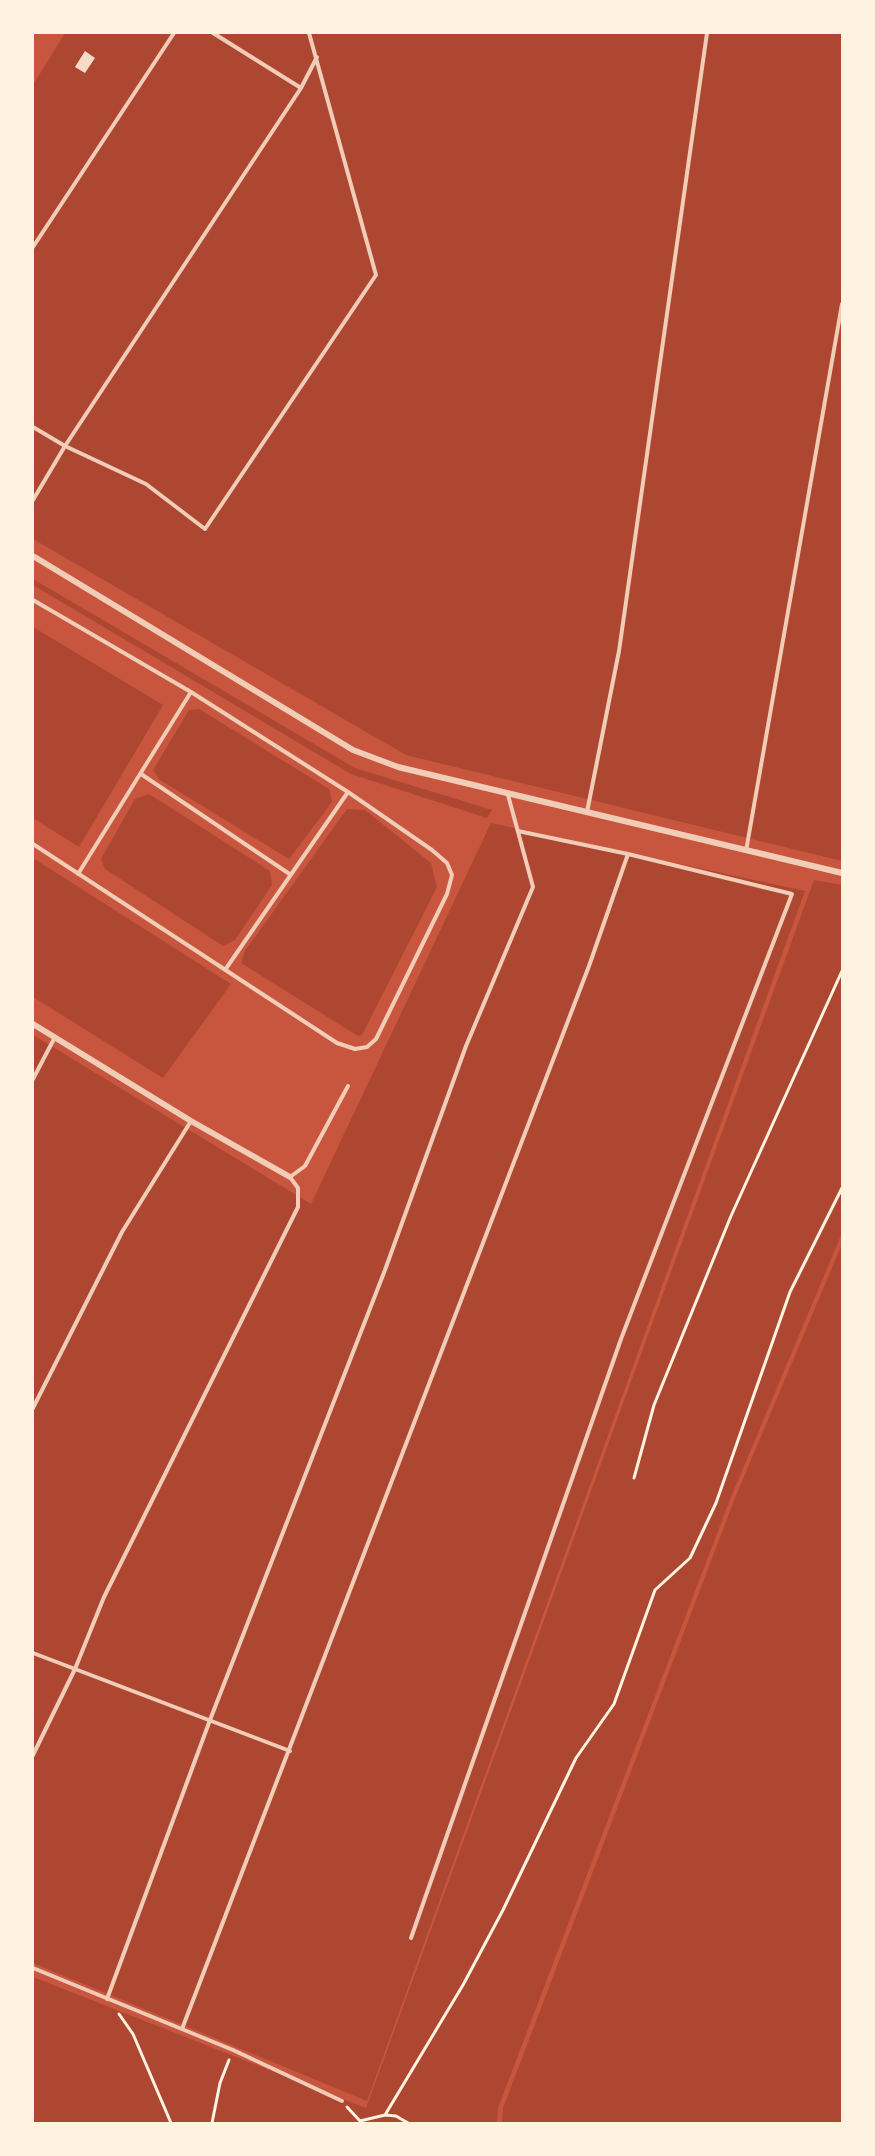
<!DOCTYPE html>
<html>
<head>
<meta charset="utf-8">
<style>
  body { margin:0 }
  #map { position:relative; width:875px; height:2156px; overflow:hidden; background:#c8553d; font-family:"Exo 2",sans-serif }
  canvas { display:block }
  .frame { position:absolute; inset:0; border:34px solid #fff3e0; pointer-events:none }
</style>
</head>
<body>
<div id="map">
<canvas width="875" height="2156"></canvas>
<div class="frame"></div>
</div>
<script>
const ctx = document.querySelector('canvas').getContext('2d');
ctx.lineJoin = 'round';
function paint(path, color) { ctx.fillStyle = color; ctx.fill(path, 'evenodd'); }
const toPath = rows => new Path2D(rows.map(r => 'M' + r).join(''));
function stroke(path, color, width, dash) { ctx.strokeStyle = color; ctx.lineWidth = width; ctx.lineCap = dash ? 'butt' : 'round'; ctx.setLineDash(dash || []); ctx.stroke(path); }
const green = toPath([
  [65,33,842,33,842,861,406,755,33,539,33,85],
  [33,579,355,768,492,810,487,818,351,774,33,585],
  [33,627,163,705,79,847,33,818],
  [199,709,329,789,332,802,289,859,160,780,153,770,189,710],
  [149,794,270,871,272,885,235,940,223,946,105,869,101,859,135,799],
  [347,809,365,810,431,863,437,887,362,1035,358,1036,241,963,245,951],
  [491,823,805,891,367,2101,33,1963,33,1035,311,1204],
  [33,858,231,984,163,1078,33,997],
  [814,880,842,885,842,1233,731,1497,498,2108,497,2123,33,2123,33,1977,366,2108],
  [842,1244,842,2123,502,2123,503,2108,735,1498]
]);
const building = toPath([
  [85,51,95,58,85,73,75,67]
]);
const path = toPath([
  [634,1478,654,1405,731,1216,842,971],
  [119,2014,133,2034,171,2123],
  [347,2107,360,2121,385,2115,396,2116,408,2123],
  [385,2115,463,1985,503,1910,576,1758,614,1704,655,1590,690,1558,716,1503,790,1292,842,1188],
  [212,2123,220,2083,229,2060]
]);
const service = toPath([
  [213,33,301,88],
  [33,247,174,33],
  [33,427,65,446,146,484,205,529,376,275,309,33],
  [33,500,65,446,301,88,317,57],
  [33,600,191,692,348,792,432,850,447,863,452,875,447,894,376,1039,367,1047,355,1049,337,1043,33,844],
  [141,774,291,875],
  [587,812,619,651,707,33],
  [746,851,842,304],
  [78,874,191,692],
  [225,970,348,792],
  [33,1079,55,1037],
  [33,1408,122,1232,191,1121],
  [33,1653,290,1751],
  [33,1755,75,1669,104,1597,298,1207,298,1188,290,1177,305,1166,348,1086],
  [411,1938,621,1339,792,894,628,854,518,831],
  [33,1968,233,2050,342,2101],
  [107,1999,210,1720,385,1270,466,1046,533,887,508,795],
  [182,2029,589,966,628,854]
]);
const minor = toPath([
  [33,556,353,750,398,767,842,873],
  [33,1024,191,1121,290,1177]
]);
paint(green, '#ae4732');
paint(building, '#f7dbc8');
stroke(path, '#fff3e0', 3);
stroke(service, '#f1ccb7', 4);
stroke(minor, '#f1ccb7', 6);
</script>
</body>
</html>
